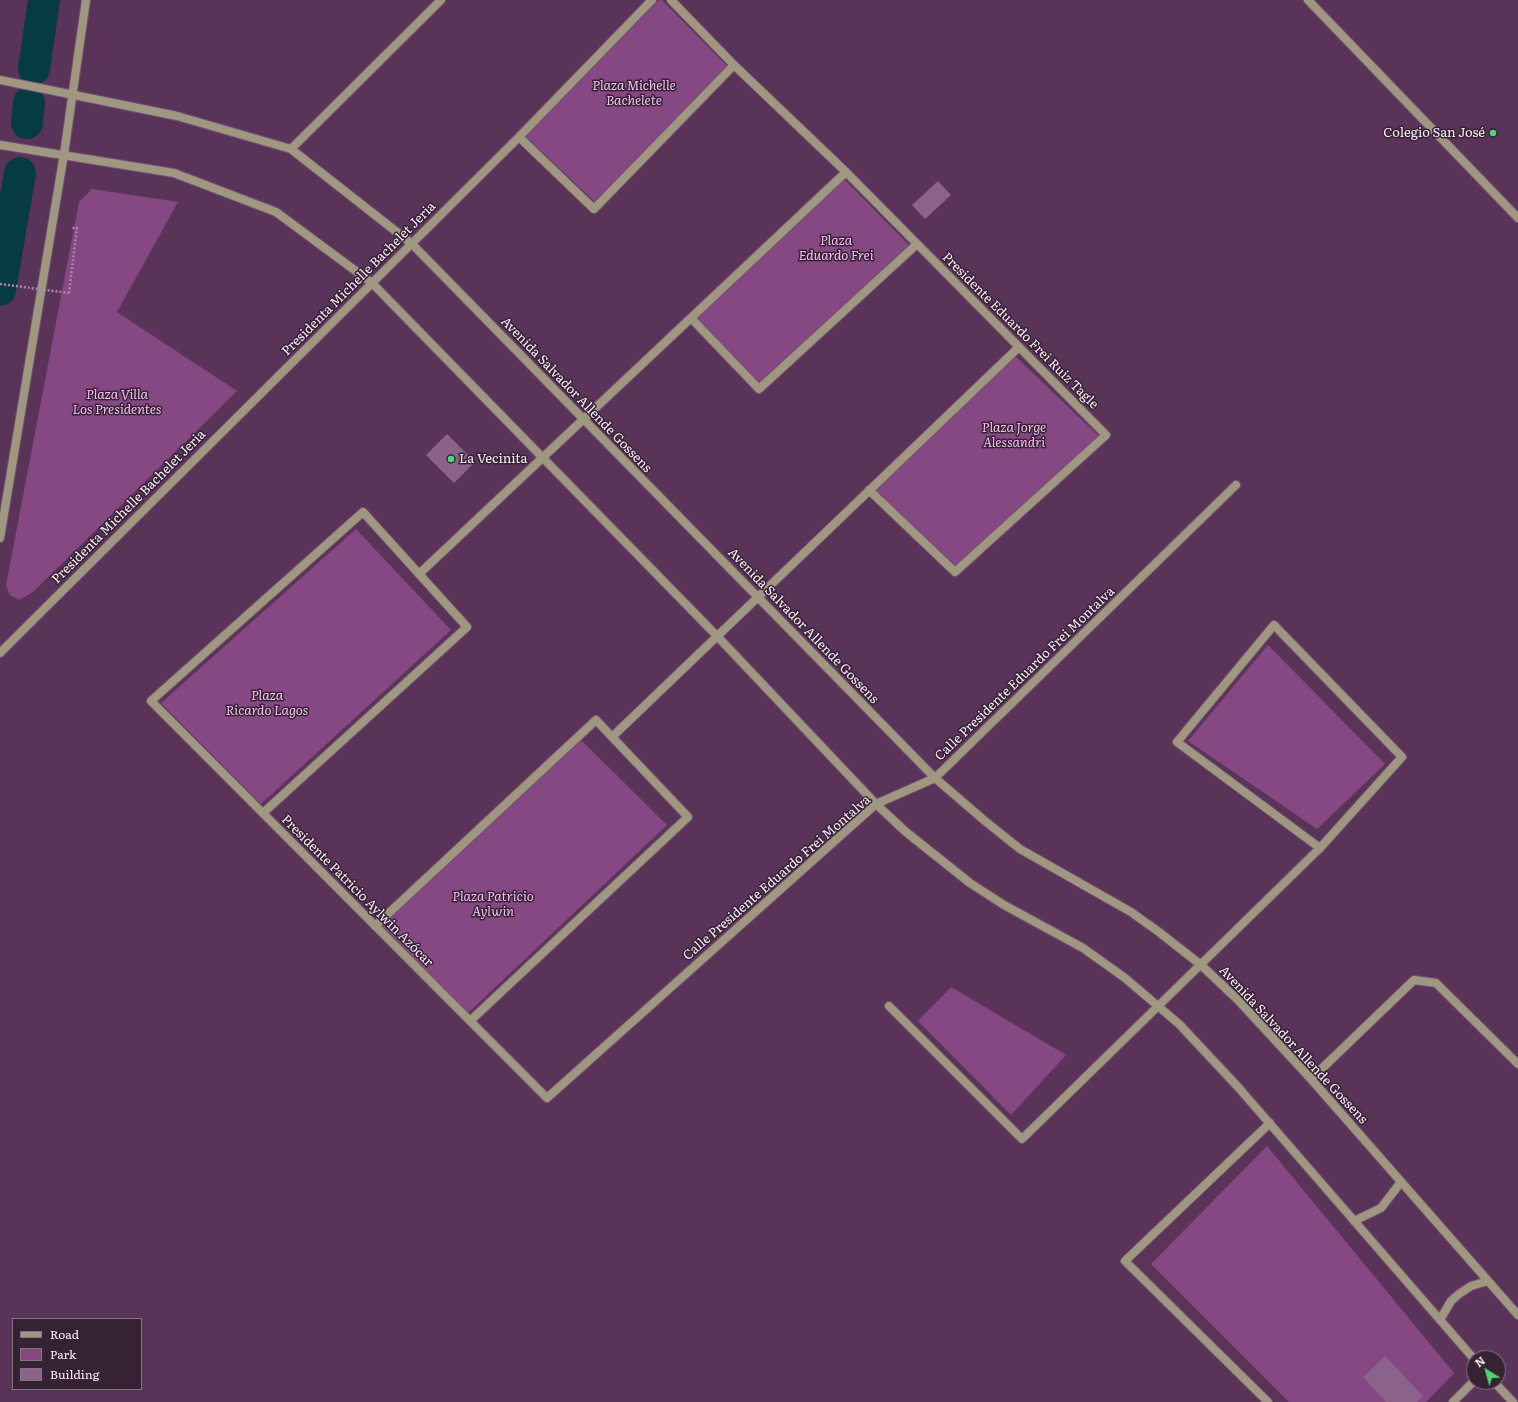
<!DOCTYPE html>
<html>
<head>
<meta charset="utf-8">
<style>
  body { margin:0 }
  #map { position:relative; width:1518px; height:1402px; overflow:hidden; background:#5a3458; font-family:Literata,serif }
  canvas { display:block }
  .legend { position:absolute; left:12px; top:1318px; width:130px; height:72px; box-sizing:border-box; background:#352334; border:1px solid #857384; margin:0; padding:5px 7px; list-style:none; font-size:12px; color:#fdeafc }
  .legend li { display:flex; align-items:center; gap:8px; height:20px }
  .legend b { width:20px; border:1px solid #857384 }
  .north { position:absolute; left:1466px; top:1350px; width:40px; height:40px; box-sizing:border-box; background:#352334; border:1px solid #857384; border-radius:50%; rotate:323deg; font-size:11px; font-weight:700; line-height:16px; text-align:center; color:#fdeafc }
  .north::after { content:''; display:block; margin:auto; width:14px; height:18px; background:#52d673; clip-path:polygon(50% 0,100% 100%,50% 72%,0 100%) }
</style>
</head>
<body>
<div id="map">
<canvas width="1518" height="1402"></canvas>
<ul class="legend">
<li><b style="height:5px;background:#a09780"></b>Road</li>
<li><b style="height:11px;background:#854883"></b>Park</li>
<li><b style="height:11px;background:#8b6289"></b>Building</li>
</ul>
<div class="north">N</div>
</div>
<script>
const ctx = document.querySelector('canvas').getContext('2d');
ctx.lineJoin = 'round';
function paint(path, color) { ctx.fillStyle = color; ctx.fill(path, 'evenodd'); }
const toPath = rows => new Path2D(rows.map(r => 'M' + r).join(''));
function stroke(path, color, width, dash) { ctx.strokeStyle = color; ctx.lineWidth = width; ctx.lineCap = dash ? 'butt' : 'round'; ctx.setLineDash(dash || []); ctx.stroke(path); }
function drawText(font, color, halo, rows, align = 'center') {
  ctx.font = font + ' Literata,serif'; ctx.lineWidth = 3; ctx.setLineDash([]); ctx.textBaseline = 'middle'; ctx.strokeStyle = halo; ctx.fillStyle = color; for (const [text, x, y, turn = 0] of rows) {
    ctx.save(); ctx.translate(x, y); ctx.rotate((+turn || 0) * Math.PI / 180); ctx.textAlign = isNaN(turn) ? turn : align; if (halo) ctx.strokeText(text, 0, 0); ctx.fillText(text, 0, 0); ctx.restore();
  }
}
const green = toPath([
  [659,0,662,0,727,66,595,202,525,136],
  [843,178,909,245,760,384,695,317],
  [92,189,178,202,117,312,237,391,33,592,19,600,10,595,6,585,79,202],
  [1015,356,1099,436,954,567,875,489],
  [356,529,451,630,261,804,161,703],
  [1268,645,1385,764,1317,829,1188,741],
  [581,740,667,825,468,1013,381,927],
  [951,987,1066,1055,1011,1115,918,1021],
  [1267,1146,1454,1373,1426,1402,1289,1402,1151,1264]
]);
const canal = toPath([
  [34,69,44,0],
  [27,123,29,103],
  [0,290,20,173]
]);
const building = toPath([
  [938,181,951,195,925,219,912,205],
  [447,434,475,462,454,483,426,455],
  [1385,1356,1423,1396,1417,1402,1386,1402,1363,1377]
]);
const path = toPath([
  [69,293,77,228,72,228]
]);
const minor = toPath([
  [671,0,734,65,846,172,1106,435,955,572,869,490],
  [1308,0,1518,218],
  [0,80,177,116,291,149,412,244,935,778,985,821,1020,849,1131,912,1159,932,1201,965,1238,1000,1311,1079,1518,1315],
  [519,137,594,209,734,65],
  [0,145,174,173,276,212,372,283,717,636,876,804,906,832,970,883,1004,905,1083,948,1125,978,1179,1024,1238,1087,1474,1359],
  [291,149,441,0],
  [691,318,759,389,917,244],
  [0,538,64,154,86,0],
  [419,574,846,172],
  [0,653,519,137,652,0],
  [612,737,1019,347],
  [263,813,467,627,363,512,151,701,547,1098,876,804,935,778,1236,485],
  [375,926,596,720,688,817,470,1021],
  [889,1006,1022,1139,1320,848,1402,757,1274,625,1177,742,1320,848],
  [1311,1079,1414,980,1436,983,1518,1064],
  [1354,1221,1381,1208,1401,1182],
  [1440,1320,1451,1301,1459,1294,1471,1286,1488,1281],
  [1494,1382,1513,1402],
  [1268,1402,1125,1261,1270,1123],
  [1453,1402,1474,1381]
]);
const pathBridge = toPath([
  [0,284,69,293]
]);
const markers = [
  [1493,133,4,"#52d673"],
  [451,459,4,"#52d673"]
];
const parkNames = [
  ["Plaza Michelle",634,86],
  ["Bachelete",634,101],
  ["Plaza",836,241],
  ["Eduardo Frei",836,256],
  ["Plaza Villa",117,395],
  ["Los Presidentes",117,410],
  ["Plaza Jorge",1014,428],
  ["Alessandri",1014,443],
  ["Plaza",267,696],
  ["Ricardo Lagos",267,711],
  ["Plaza Patricio",493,897],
  ["Aylwin",493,912]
];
const poiNames = [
  ["Colegio San José",1485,133],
  ["La Vecinita",459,459,"left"]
];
const streetNames = [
  ["Presidenta Michelle Bachelet Jeria",359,279,-45],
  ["Presidente Eduardo Frei Ruiz Tagle",1020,331,45],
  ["Avenida Salvador Allende Gossens",576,395,46],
  ["Presidenta Michelle Bachelet Jeria",129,507,-45],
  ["Avenida Salvador Allende Gossens",803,626,46],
  ["Calle Presidente Eduardo Frei Montalva",1025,674,-44],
  ["Calle Presidente Eduardo Frei Montalva",777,878,-41],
  ["Presidente Patricio Aylwin Azócar",357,891,45],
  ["Avenida Salvador Allende Gossens",1293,1045,47]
];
paint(green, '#854883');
stroke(canal, '#063b42', 32);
paint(building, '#8b6289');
stroke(minor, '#745172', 10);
stroke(path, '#a78aa5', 2.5, [2, 2]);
stroke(minor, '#a09780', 8);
stroke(pathBridge, '#a78aa5', 2.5, [2, 2]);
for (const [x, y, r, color] of markers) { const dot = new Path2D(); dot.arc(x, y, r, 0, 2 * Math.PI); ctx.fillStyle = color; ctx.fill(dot); stroke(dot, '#352334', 1.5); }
drawText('italic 13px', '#f9bff5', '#352334', parkNames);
drawText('13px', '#fdeafc', '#352334', poiNames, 'right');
drawText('13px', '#fdeafc', '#352334', streetNames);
</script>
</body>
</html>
